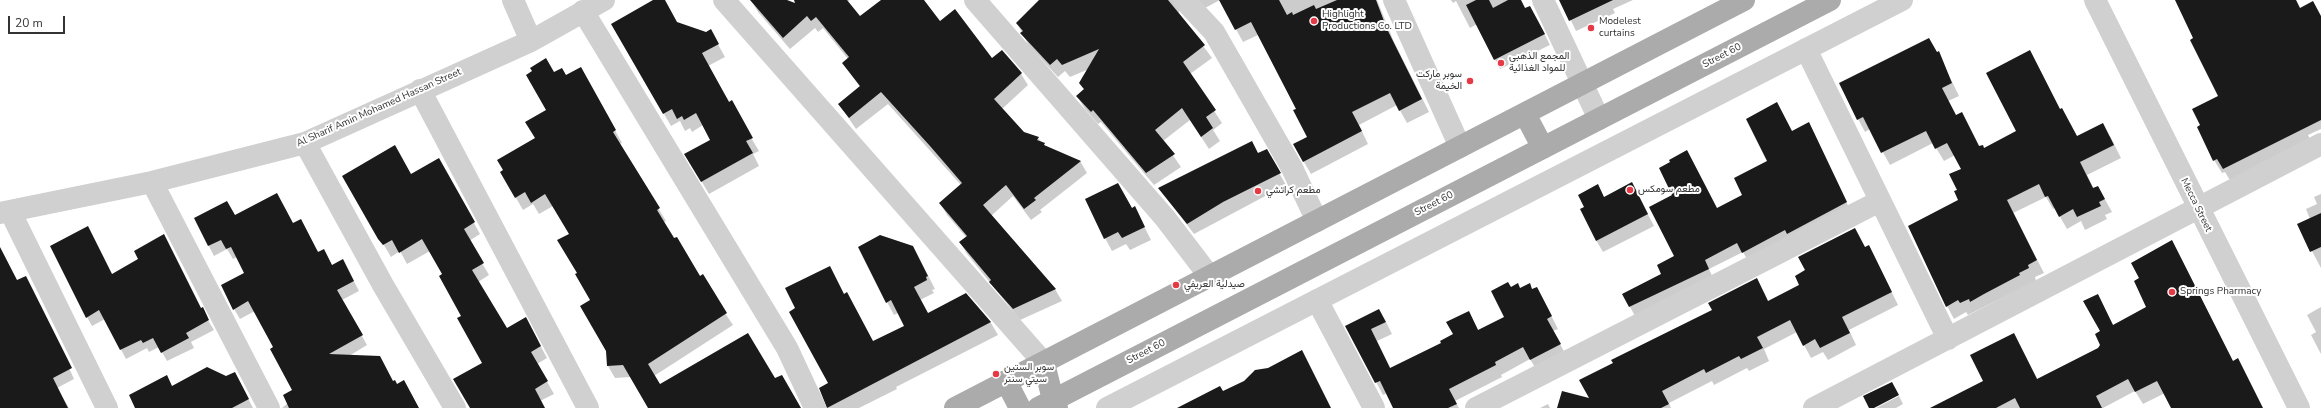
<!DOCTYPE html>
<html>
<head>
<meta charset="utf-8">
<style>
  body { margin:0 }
  #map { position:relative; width:2321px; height:408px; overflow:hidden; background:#fff; font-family:"Nunito Sans",sans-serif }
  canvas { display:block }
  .scale { position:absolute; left:8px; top:16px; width:57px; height:18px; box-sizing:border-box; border:2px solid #333; border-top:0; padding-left:5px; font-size:12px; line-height:14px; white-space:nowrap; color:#333; -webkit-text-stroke:3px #fff; paint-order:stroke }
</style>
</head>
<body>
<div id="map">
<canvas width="2321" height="408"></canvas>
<div class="scale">20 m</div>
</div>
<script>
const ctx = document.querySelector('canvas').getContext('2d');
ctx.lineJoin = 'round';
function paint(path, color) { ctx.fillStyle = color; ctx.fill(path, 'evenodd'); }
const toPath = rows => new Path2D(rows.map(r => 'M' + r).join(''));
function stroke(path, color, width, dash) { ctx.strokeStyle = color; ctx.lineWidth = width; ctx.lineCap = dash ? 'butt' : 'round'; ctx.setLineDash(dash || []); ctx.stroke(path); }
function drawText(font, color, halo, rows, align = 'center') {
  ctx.font = font + ' "Nunito Sans",Vazirmatn,sans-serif'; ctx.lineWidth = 4; ctx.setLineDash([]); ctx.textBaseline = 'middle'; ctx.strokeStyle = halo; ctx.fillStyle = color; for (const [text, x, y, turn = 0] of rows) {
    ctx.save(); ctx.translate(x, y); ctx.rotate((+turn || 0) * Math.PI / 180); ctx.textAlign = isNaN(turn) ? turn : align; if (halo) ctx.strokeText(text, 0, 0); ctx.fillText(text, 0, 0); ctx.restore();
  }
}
const shadow = toPath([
  [655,0,664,0,677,23,706,33,710,30,725,57,708,66,759,151,753,154,759,166,709,194,693,167,712,140,703,125,692,132,690,128,685,131,680,121,671,126,612,24],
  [751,0,784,0,791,8,801,0,850,0,847,2,859,17,882,0,923,0,939,22,992,60,1021,74,1028,85,1002,109,1023,132,1038,138,1046,147,1080,161,1087,173,1040,210,1042,212,1031,220,1013,196,991,216,1055,289,1062,301,1020,320,967,254,960,242,966,237,947,215,940,203,961,185,888,104,856,129,839,104,860,87,843,63,848,59,823,28,818,32,815,28,790,49,758,12],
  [1040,0,1220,0,1205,8,1179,9,1179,13,1212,58,1190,74,1222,123,1213,130,1220,141,1209,149,1190,120,1163,141,1181,167,1154,185,1101,122,1098,124,1085,109,1077,96,1084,90,1080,84,1089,69,1070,77,1065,71,1058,77,1029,46,1017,23],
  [1220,0,1377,0,1394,42,1429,112,1407,123,1397,105,1359,125,1368,144,1311,174,1294,145,1308,138,1297,109,1258,35,1243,42],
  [1451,0,1520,0,1526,9,1536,17,1550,45,1500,69,1477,24,1470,28,1456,1,1453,3],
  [1561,0,1633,0,1613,9,1615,13,1576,31],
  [2176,0,2296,0,2300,9,2321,17,2321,129,2308,135,2311,141,2231,182,2225,172,2222,173,2214,160,2202,126,2220,96],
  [1938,53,1959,96,1948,101,1956,116,1962,113,1980,147,1984,149,2060,110,2077,137,2110,136,2121,158,2087,175,2094,189,2098,187,2112,212,2105,215,2107,219,2085,230,2081,221,2067,229,2055,208,2053,209,2046,197,2013,213,2044,273,2035,277,2036,281,1968,315,1966,312,1954,319,1947,306,1960,200,1958,190,1962,169,1955,155,1944,161,1933,143,1890,165,1870,129,1865,132,1858,119],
  [554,74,587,80,622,143,619,144,666,221,664,222,733,325,654,376,660,386,774,380,800,408,649,408,631,377,615,378,608,366,607,351,591,300,578,273,570,234,553,206,539,214,533,204,523,210,501,172,536,138,547,110],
  [1792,132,1813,132,1851,212,1748,261,1743,252,1709,269,1713,278,1635,316,1623,294,1662,274,1675,256,1717,209,1744,196],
  [1266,150,1286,185,1194,234,1159,188],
  [445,171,480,234,469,241,489,275,478,282,506,329,532,330,547,358,537,364,554,394,540,401,544,408,471,408,484,363,444,275,430,251,407,264,400,251,391,257,343,176,411,175],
  [1632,184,1654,226,1603,252,1596,240,1604,198],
  [2321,194,2321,268,2298,225,2310,219,2306,209,2317,204,2314,197],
  [1135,208,1151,240,1130,250,1126,244,1112,251,1105,238],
  [235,216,293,224,332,266,348,270,359,291,342,300,367,345,349,356,393,382,418,408,282,408,288,403,293,391,274,347,255,311,240,319,234,309,246,274,237,257,233,259,227,249,214,256,195,219],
  [2172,241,2233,362,2262,408,2172,408,2165,393,2143,404,2135,391,2103,408,1947,408,1984,381,2014,334,2038,380,2099,349,2101,345,2097,295,2113,325,2148,308,2140,279],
  [1869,246,1898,305,1849,330,1856,345,1828,360,1823,352,1811,358,1797,332,1764,349,1769,361,1749,371,1747,368,1714,385,1712,381,1669,403,1671,408,1619,408,1764,292,1768,302],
  [920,260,935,289,932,290,934,293,920,300,928,314,966,295,991,323,998,335,896,387,897,389,859,408,828,408,821,388,829,384,844,295,873,342,905,326,898,313,894,315,887,302],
  [0,264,17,282,31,287,71,367,69,368,74,379,57,388,69,408,0,408],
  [112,275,201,309,214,330,191,342,194,348,167,361,159,347,149,352,147,348,126,359,105,319,92,326,87,317],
  [1511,288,1532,290,1537,288,1558,329,1553,331,1567,357,1537,371,1530,359,1501,375,1502,377,1455,401,1459,408,1394,408,1387,393,1383,395,1346,326,1386,322,1392,334,1377,341,1391,369,1443,343,1454,335,1468,312,1479,331,1506,318],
  [2321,307,2321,354,2311,335,2316,332,2307,315],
  [240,383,253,408,136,408,173,387],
  [1899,396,1903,404,1896,408,1876,408],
  [1548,404,1550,408,1540,408]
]);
const building = toPath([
  [653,0,665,0,677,22,706,32,711,29,719,44,702,53,729,102,732,100,753,138,746,141,753,153,701,182,684,154,710,140,696,113,684,120,682,116,677,119,672,109,663,114,611,24],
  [750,0,787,0,795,3,794,0,847,0,860,16,881,0,924,0,940,21,955,9,992,58,1002,50,1022,73,994,99,1024,132,1039,137,1037,140,1045,143,1044,145,1081,161,1034,198,1036,200,1024,209,1006,185,983,205,1056,289,1013,309,989,282,991,280,959,242,967,236,939,203,962,183,930,146,881,92,849,118,838,104,860,86,842,63,849,57,816,17,811,21,807,16,783,38],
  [1039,0,1168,0,1205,45,1183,62,1216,110,1206,117,1213,128,1201,137,1182,108,1155,130,1175,154,1146,173,1093,110,1091,112,1076,96,1084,89,1079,83,1099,49,1062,65,1057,59,1050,65,1020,33,1023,31,1016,23],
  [1219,0,1279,0,1287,15,1292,12,1293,15,1314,5,1316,9,1337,0,1376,0,1387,29,1422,99,1399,111,1390,93,1352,112,1362,131,1303,162,1293,144,1307,137,1293,110,1296,109,1251,22,1235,30],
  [1476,0,1489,0,1493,8,1508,0,1521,0,1525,8,1530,6,1545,34,1494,60,1466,5],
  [1559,0,1613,0,1569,21],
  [2175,0,2296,0,2300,8,2313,1,2321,16,2321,120,2223,169,2217,159,2213,161,2197,127,2200,125,2192,109,2218,96,2190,40,2193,38],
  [1929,38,1937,52,1939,51,1952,83,1942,88,1956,115,1962,112,1979,146,1983,145,1984,148,2016,131,1986,73,2030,50,2060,109,2062,108,2077,136,2103,123,2114,145,2080,162,2093,188,2098,186,2105,199,2099,202,2101,206,2077,217,2073,209,2059,217,2048,196,2045,197,2039,184,2007,200,2037,260,2028,265,2029,268,2019,273,2020,275,1984,294,1970,302,1969,299,1960,303,1958,300,1946,307,1908,226,1958,200,1954,191,1957,190,1949,174,1961,169,1947,143,1935,149,1926,131,1881,153,1863,117,1857,120,1839,83],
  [546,58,554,72,562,68,566,75,581,67,616,130,613,132,660,208,657,210,674,238,677,237,700,276,703,274,727,313,648,364,660,384,748,333,775,378,782,375,801,408,648,408,623,365,607,366,606,351,580,306,590,300,575,274,577,273,557,240,569,234,545,194,531,203,525,192,515,198,500,172,503,170,497,160,535,138,525,122,546,110,526,75,532,71,530,68],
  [1777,102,1792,131,1809,122,1847,202,1787,234,1785,230,1742,253,1737,243,1705,260,1709,269,1629,307,1622,294,1661,274,1657,265,1674,256,1649,207,1672,195,1659,168,1670,162,1669,160,1687,150,1717,208,1742,195,1734,178,1767,161,1746,119],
  [1252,141,1258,153,1267,149,1281,173,1223,202,1187,224,1158,188],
  [395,145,411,174,439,158,475,222,464,229,484,263,472,270,507,328,526,317,541,346,531,352,548,381,535,389,545,408,470,408,453,379,482,363,457,318,461,316,439,276,442,274,422,239,399,253,392,240,383,245,378,239,342,176],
  [1632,182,1648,214,1596,241,1580,209,1584,207,1578,195,1598,184,1604,197],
  [1118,183,1132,208,1135,206,1145,227,1122,238,1118,232,1104,239,1085,199],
  [277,193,293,223,301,219,318,252,324,249,332,265,343,259,354,281,337,290,363,335,329,354,380,356,393,381,395,380,397,384,404,380,419,408,289,408,283,395,292,390,270,349,273,347,248,301,233,310,221,285,244,273,231,247,226,249,221,240,208,246,194,218,227,201,235,215],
  [2321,213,2321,247,2310,252,2297,224],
  [88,226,112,274,138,259,134,251,164,234,201,308,203,307,209,320,186,333,189,338,161,353,153,338,143,343,141,340,120,350,99,310,86,318,50,246],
  [1855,228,1865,247,1869,245,1892,292,1842,317,1850,333,1820,348,1815,339,1803,346,1790,320,1757,337,1763,348,1741,359,1739,356,1706,373,1704,369,1662,391,1669,404,1661,408,1557,408,1562,391,1589,398,1579,380,1613,363,1611,360,1712,310,1708,303,1757,278,1768,301,1799,285,1795,276,1805,270,1798,257],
  [880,235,913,246,928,276,926,277,927,280,914,287,928,313,966,293,991,322,827,408,819,388,828,383,789,312,795,308,785,288,830,266,844,294,847,292,873,341,904,326,891,300,886,303,858,247],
  [2172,240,2233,361,2238,358,2263,408,2171,408,2157,381,2135,392,2128,379,2096,396,2102,408,2020,408,2015,398,1996,408,1930,408,1983,381,1970,355,2014,333,2037,379,2098,348,2100,345,2095,334,2100,331,2083,301,2098,294,2113,325,2146,307,2134,281,2139,278,2131,263],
  [0,247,17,280,26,276,72,368,53,378,68,408,0,408],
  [1508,282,1511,287,1518,283,1520,288,1530,283,1532,289,1537,287,1552,316,1547,319,1561,344,1530,360,1523,347,1495,362,1496,365,1449,389,1457,404,1448,408,1393,408,1380,381,1375,383,1345,326,1379,309,1386,322,1371,329,1390,368,1441,343,1440,341,1453,334,1446,322,1469,311,1478,330,1504,317,1491,291],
  [1302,350,1331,408,1177,408,1220,386,1223,391,1244,381,1255,370,1268,368],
  [207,367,226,376,235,372,249,399,232,408,135,408,129,395,167,375,172,386],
  [1892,382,1899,395,1874,408,1869,408,1863,396]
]);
const minor = toPath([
  [513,0,531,41],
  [724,0,1044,363],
  [975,0,1165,218,1210,277],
  [1184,0,1214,32,1292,168,1317,221],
  [1394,0,1460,147],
  [1543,0,1599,119],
  [2095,0,2299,408],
  [583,11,787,348,815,408],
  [1806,49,1948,339],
  [420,90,588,408],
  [305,143,383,285,455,408],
  [152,182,269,408],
  [10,211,107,408],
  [0,213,152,182,305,143,531,41,604,0],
  [1317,300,1374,408],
  [1107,408,1902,0],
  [1476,408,1880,201],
  [1814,408,2321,144]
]);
const major = toPath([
  [1525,114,1543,148],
  [1044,363,1053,400,1057,408],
  [1006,381,1020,408],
  [955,408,1744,0],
  [1038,408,1830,0]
]);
const markers = [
  [1314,21,4,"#e63946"],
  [1591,28,4,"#e63946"],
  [1501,63,4,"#e63946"],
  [1470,81,4,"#e63946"],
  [1630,190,4,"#e63946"],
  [1258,191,4,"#e63946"],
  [1176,285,4,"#e63946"],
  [2172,292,4,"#e63946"],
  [996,374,4,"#e63946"]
];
const poiNames = [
  ["Highlight",1322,15],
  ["Productions Co. LTD",1322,27],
  ["Modelest",1599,22],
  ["curtains",1599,34],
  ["المجمع الذهبي",1509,57],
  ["للمواد الغذائية",1509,69],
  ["سوبر ماركت",1462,75,"right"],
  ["الخيمة",1462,87,"right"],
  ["مطعم سومكس",1638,190],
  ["مطعم كراتشي",1266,191],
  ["صيدلية العريفي",1184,285],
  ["Springs Pharmacy",2180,292],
  ["سوبر الستين",1004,368],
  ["سيتي سنتر",1004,380]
];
const streetNames = [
  ["Street 60",1722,56,-27],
  ["Al Sharif Amin Mohamed Hassan Street",379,108,-24],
  ["Street 60",1434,204,-27],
  ["Mecca Street",2196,205,64],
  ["Street 60",1146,352,-27]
];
paint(shadow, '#0003');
paint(building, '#1a1a1a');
stroke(minor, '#d0d0d0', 22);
stroke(major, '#ababab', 22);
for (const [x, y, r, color] of markers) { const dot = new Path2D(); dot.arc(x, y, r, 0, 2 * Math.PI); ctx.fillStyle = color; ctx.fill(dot); stroke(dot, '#fff', 1.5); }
drawText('10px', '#333', '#fff', poiNames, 'left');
drawText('10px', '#333', '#fff', streetNames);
</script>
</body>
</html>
